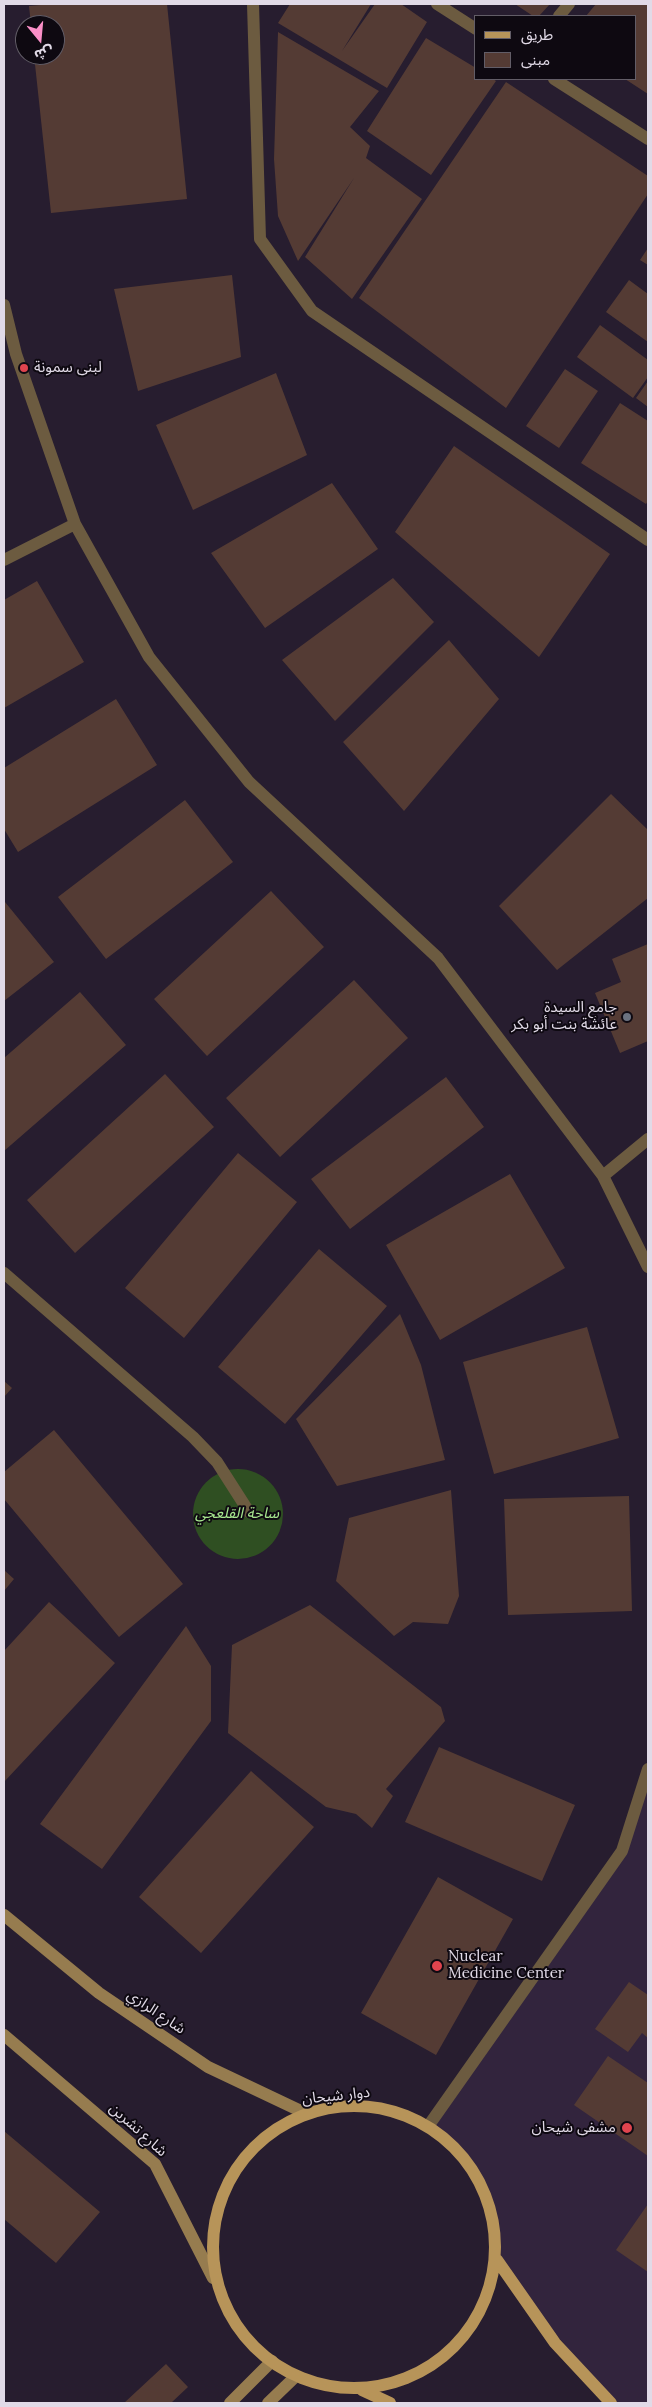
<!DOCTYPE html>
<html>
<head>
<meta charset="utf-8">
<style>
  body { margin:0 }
  #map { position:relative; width:652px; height:2407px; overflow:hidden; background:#271d2f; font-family:Lora,"Noto Sans Arabic",serif }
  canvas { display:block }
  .frame { position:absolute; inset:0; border:5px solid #e1dae7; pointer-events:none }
  .legend { position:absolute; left:474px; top:15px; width:162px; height:65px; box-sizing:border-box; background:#0e0911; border:1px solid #625d67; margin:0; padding:6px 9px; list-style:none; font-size:15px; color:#e1dae7 }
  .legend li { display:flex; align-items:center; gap:10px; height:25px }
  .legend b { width:25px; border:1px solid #625d67 }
  .north { position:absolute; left:15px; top:15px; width:50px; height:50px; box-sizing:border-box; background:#0e0911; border:1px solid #625d67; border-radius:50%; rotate:163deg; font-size:14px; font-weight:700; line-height:20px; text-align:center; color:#e1dae7 }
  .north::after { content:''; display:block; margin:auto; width:18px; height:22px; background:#fa8fc7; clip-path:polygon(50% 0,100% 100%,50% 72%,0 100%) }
</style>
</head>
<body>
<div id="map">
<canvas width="652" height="2407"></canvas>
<div class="frame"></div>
<ul class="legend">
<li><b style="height:6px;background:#b79459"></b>طريق</li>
<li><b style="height:14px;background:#543b34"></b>مبنى</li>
</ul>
<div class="north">ش</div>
</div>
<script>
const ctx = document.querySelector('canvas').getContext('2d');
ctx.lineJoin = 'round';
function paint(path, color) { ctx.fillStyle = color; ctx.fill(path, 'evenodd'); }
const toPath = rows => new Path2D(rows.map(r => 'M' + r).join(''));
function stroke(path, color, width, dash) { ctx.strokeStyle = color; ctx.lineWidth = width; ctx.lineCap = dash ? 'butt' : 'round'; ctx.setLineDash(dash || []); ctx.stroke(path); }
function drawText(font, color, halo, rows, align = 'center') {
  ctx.font = font + ' Lora,"Noto Sans Arabic",serif'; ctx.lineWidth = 4; ctx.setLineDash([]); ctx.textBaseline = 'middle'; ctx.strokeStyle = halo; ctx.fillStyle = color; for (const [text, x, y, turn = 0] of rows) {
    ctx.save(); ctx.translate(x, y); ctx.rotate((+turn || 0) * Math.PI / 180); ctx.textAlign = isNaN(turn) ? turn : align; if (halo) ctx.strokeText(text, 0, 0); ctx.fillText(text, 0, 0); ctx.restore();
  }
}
const built = toPath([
  [648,1769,648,2403,611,2403,497,2260,493,2213,477,2173,429,2125,622,1851]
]);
const green = toPath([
  '193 1514a45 45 0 1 1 90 0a45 45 0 1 1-90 0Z'
]);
const building = toPath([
  [52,4,167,4,187,199,51,213,34,55,55,55,55,25,31,25,29,6],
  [290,4,371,4,342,51,375,4,401,4,427,22,387,88,278,23],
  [515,4,550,4,539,16,533,16],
  [596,4,648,4,648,94,625,79,636,79,636,16,586,16],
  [278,32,379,91,350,127,370,146,366,158,422,199,352,299,305,257,354,178,298,261,278,216,274,159],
  [426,38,476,68,476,79,493,79,496,81,431,175,367,131],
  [506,82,648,176,648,194,506,408,359,298],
  [648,248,648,265,640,260],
  [232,275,241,357,138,391,114,289],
  [629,280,648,294,648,342,606,312],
  [600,325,648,360,648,377,633,398,577,357],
  [565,369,598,391,559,448,526,426],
  [276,373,307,455,193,510,156,425],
  [648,381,648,407,636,398],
  [620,403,648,421,648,501,646,504,581,463],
  [454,446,610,554,539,657,395,532],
  [332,483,378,549,265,628,211,553],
  [393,578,434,622,335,721,282,660],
  [37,581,84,662,4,708,4,600],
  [449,640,499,699,404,811,343,742],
  [116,699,157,765,18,852,4,829,4,768],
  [611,794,648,830,648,898,557,970,499,906],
  [185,800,233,862,106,959,58,897],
  [271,891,324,947,207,1056,154,999],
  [5,902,54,962,4,1001,4,903],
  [648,944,648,1041,620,1053,595,993,621,982,612,959],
  [354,980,408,1038,280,1157,226,1098],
  [80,992,126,1045,4,1151,4,1058],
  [165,1074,214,1127,75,1253,27,1200],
  [446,1077,484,1127,350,1229,311,1179],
  [238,1153,297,1202,184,1338,125,1288],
  [510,1174,565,1268,440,1340,386,1245],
  [319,1249,387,1306,285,1424,218,1367],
  [400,1314,421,1365,445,1460,337,1486,296,1419],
  [587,1327,619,1438,494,1474,463,1362],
  [4,1381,12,1388,4,1397],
  [54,1430,183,1584,119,1637,4,1499,4,1472],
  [451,1490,459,1596,448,1624,413,1622,394,1636,336,1581,349,1518],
  [629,1496,632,1611,508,1615,504,1499],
  [4,1570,14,1579,4,1591],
  [49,1602,115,1663,4,1782,4,1651],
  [310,1605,441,1707,445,1721,386,1789,393,1796,372,1828,356,1814,326,1807,228,1733,232,1645],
  [186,1626,211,1666,211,1721,102,1869,40,1824],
  [439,1747,575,1805,542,1881,405,1822],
  [251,1771,314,1827,201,1953,139,1897],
  [438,1877,513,1919,436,2055,361,2013],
  [629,1982,648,1995,648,2038,642,2033,628,2052,595,2029],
  [608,2056,648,2083,648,2156,574,2105],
  [4,2131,100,2212,56,2263,4,2219],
  [648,2204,648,2272,616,2250],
  [166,2364,188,2387,171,2403,124,2403]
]);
const street = toPath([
  [253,4,260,239,312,311,648,540],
  [437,4,476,29],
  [559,16,569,4],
  [554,79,648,139],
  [4,305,16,354,75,524,149,657,249,782,438,958,603,1176,648,1267],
  [4,560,75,524],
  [603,1176,648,1139],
  [4,1273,193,1437,217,1462,249,1512],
  [429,2125,622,1851,648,1769]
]);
const secondary = toPath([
  [4,1915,99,1993,208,2067,305,2113],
  [4,2035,155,2164,213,2278],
  [230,2403,272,2361],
  [268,2403,294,2378]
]);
const primary = toPath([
  '213 2247a141 141 0 1 1 282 0a141 141 0 1 1-282 0Z',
  [497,2260,555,2343,611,2403],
  [362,2390,390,2403]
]);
const markers = [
  [24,368,5,"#e0444e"],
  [627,1017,5,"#6b7280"],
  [437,1966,6,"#e0444e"],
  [627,2128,6,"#e0444e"]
];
const poiNames = [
  ["لبنى سمونة",34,368],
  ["جامع السيدة",617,1008,"right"],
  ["عائشة بنت أبو بكر",617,1025,"right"],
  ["Nuclear",448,1957],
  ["Medicine Center",448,1974],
  ["مشفى شيحان",616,2128,"right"]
];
const parkNames = [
  ["ساحة القلعجي",237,1514]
];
const streetNames = [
  ["شارع الرازي",156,2012,34],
  ["دوار شيحان",336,2096,-6],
  ["شارع تشرين",138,2130,42]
];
paint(built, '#32243d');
paint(green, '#2f4f22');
paint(building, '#543b34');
stroke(street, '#6c5b40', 12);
stroke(secondary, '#967c4f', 12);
stroke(primary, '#b79459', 12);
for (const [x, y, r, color] of markers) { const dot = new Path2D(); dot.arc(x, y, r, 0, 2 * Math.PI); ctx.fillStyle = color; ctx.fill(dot); stroke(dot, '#0e0911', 2); }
drawText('15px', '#e1dae7', '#0e0911', poiNames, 'left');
drawText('italic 15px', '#a6e68e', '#0e0911', parkNames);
drawText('15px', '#e1dae7', '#0e0911', streetNames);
</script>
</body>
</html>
